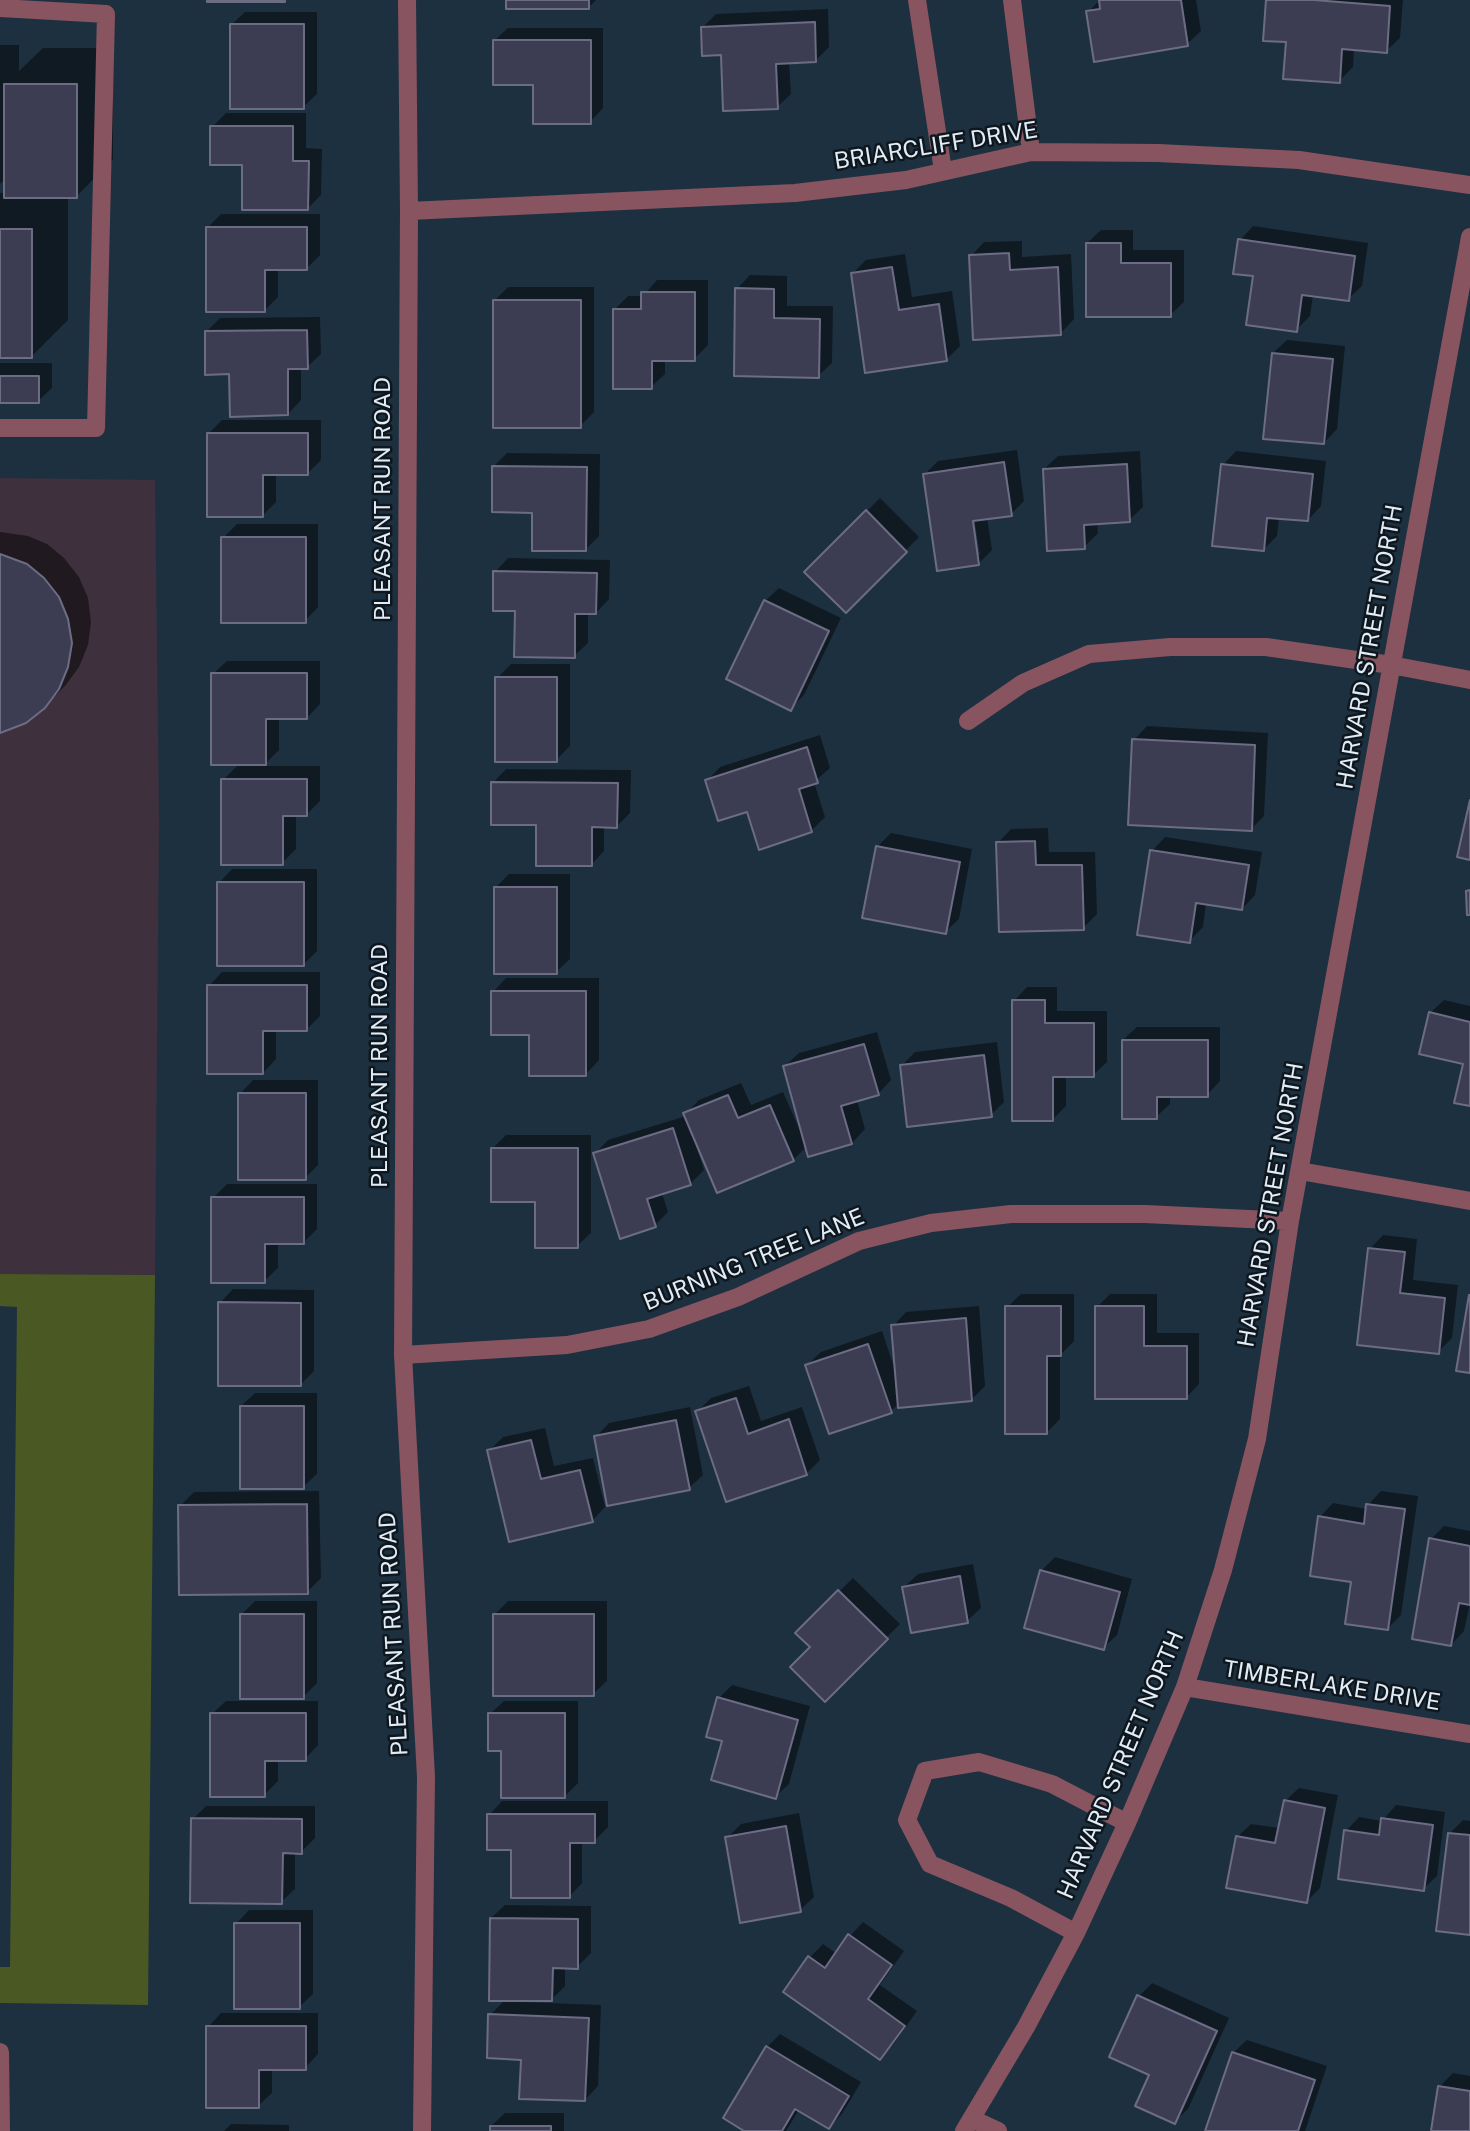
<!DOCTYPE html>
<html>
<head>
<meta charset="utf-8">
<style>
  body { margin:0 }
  canvas { display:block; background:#1d3040 }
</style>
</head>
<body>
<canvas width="1470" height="2131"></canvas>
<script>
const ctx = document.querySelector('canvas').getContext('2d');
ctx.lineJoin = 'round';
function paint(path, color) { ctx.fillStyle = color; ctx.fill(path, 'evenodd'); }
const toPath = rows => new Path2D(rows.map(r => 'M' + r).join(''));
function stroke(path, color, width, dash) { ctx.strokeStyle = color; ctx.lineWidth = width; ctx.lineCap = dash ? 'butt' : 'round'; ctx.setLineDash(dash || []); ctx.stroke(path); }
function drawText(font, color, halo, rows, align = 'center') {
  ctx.font = font + ' "Public Sans",sans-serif'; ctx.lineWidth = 5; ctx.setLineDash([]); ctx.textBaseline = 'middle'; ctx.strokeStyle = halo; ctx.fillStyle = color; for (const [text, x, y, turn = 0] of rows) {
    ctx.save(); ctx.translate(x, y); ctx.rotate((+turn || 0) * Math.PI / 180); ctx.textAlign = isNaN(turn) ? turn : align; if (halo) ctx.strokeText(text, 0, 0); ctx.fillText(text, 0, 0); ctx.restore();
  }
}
const industrial = toPath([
  [0,478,155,480,159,820,155,1275,0,1274]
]);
const green = toPath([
  [0,1274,155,1275,148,2005,0,2003,0,1967,10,1967,17,1307,0,1306]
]);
const shadow = toPath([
  [508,0,596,0,588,8],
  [1100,0,1196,0,1201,31,1187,44,1088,12],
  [1268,0,1403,0,1400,38,1386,51,1354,48,1353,67,1339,81,1288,41],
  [828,9,829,47,816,60,789,62,791,94,777,107,723,53,702,28,716,14],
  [245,12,317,12,317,94,303,107,231,25],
  [508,28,603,28,603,108,590,122,535,83,494,41],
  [0,45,19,45,19,71,43,48,113,48,113,159,77,196,68,196,68,320,32,356,0,356,0,193,6,193,6,178,0,184],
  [226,113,306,113,306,148,322,149,321,195,308,208,244,164,212,127],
  [221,214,320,214,320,255,307,268,278,268,278,297,264,311,208,227],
  [1253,226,1368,243,1362,286,1348,299,1313,295,1310,316,1296,330,1255,275,1240,240],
  [1101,230,1133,230,1133,250,1184,250,1184,302,1170,315,1087,243],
  [1022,241,1022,257,1071,254,1074,319,1061,333,971,256,984,242],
  [905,254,912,297,952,291,960,346,946,360,853,273,866,260],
  [750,275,787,276,787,306,833,306,832,363,818,376,737,289],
  [657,280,708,280,708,345,694,359,665,359,665,374,651,387,615,309,628,296,643,296],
  [508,287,594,287,594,412,580,426,494,301],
  [320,317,321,354,307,367,301,367,301,400,288,414,231,373,206,332,220,318],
  [1287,340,1345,346,1337,429,1324,443,1273,353],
  [0,363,52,363,52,388,38,401,0,401],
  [222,420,321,420,321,460,308,473,276,473,276,502,263,515,209,433],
  [1017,450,1024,501,1011,514,987,517,992,550,978,564,925,474,938,461],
  [970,512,973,512,980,555,976,555],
  [1140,451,1143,507,1129,520,1097,522,1098,533,1084,547,1044,469,1058,456],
  [1236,451,1326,461,1321,506,1308,520,1279,517,1277,536,1264,549,1223,465],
  [507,453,600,454,599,536,586,549,534,511,494,466],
  [880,498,919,537,846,611,806,572],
  [237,524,318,524,318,607,305,621,223,538],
  [0,532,28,536,47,544,64,558,79,577,88,598,91,622,88,645,79,667,65,686,44,707,0,731],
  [508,558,610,560,609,599,596,613,588,613,588,643,574,656,517,609,495,572],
  [779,588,841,618,804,695,790,709,765,601],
  [227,661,320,661,320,704,307,718,279,718,279,750,263,766,320,766,320,801,307,814,296,814,296,849,282,863,223,780,239,764,213,674],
  [511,664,570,664,570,746,556,760,497,678],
  [1147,726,1268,733,1264,816,1251,829,1134,740],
  [820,735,830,768,814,782,825,817,811,831,748,810,707,781,720,767],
  [506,769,631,770,630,813,617,826,604,826,604,851,591,865,537,824,493,783],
  [1048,828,1049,852,1095,852,1097,914,1083,928,998,843,1011,829],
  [891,833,972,849,959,919,945,932,877,847],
  [1165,837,1262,852,1255,895,1242,909,1206,903,1203,927,1189,941,1152,851],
  [232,869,317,869,317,951,303,965,219,883],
  [509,874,570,874,570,959,556,972,495,888],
  [222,972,320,972,320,1016,307,1029,276,1029,276,1059,263,1073,209,986],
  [506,978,599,978,599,1060,586,1074,531,1033,493,992],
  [1027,987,1057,987,1057,1011,1107,1011,1107,1062,1093,1075,1066,1075,1066,1106,1052,1120,1014,1001],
  [1444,1000,1470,1006,1470,1105,1465,1063,1430,1013],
  [1137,1027,1220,1027,1220,1081,1207,1095,1170,1095,1170,1104,1156,1117,1123,1040],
  [877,1032,891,1080,878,1094,857,1100,865,1129,852,1143,807,1146,793,1160,695,1142,704,1170,690,1184,662,1193,668,1212,655,1225,595,1154,608,1140,686,1116,685,1114,699,1100,741,1083,751,1105,783,1092,802,1135,804,1135,785,1066,799,1053],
  [997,1042,1004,1102,991,1115,901,1066,915,1052],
  [253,1080,318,1080,318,1165,305,1178,240,1094],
  [506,1135,591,1135,591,1233,577,1246,493,1148],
  [227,1184,317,1184,317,1229,303,1243,278,1243,278,1268,264,1281,213,1198],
  [1383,1235,1417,1239,1413,1280,1458,1285,1452,1338,1438,1352,1370,1249],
  [233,1289,314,1290,314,1371,300,1385,220,1303],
  [1021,1294,1074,1294,1074,1341,1060,1355,1060,1419,1047,1432,1007,1307],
  [1110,1294,1157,1294,1157,1333,1199,1333,1199,1384,1186,1398,1097,1307],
  [979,1306,985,1386,972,1399,899,1403,891,1411,831,1431,807,1365,821,1352,882,1331,895,1370,893,1326,906,1312],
  [749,1386,761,1421,802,1407,820,1460,806,1474,697,1412,711,1398],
  [255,1393,317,1393,317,1474,303,1487,241,1406],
  [690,1407,703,1475,689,1488,596,1437,609,1423],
  [545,1428,554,1466,593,1458,605,1507,592,1521,489,1451,503,1437],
  [319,1491,321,1578,307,1592,180,1506,194,1492],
  [1381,1491,1418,1496,1401,1615,1388,1628,1353,1580,1320,1517,1333,1503,1367,1509,1368,1505],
  [1444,1526,1470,1531,1470,1603,1464,1631,1451,1645,1431,1539],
  [1055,1557,1132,1579,1117,1635,1103,1648,1026,1627,1042,1570],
  [973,1564,981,1608,967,1621,904,1587,918,1574],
  [853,1578,900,1624,825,1700,812,1647,797,1633],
  [255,1601,317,1601,317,1683,303,1697,241,1615],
  [508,1601,607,1601,607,1681,593,1694,494,1615],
  [732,1685,810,1706,789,1784,775,1797,724,1740,719,1698],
  [226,1701,318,1701,318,1745,305,1759,278,1759,278,1781,264,1795,212,1714],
  [504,1701,578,1701,578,1783,565,1796,503,1749,490,1714],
  [1299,1788,1338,1795,1320,1888,1307,1901,1237,1837,1251,1824,1280,1828,1285,1801],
  [502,1801,608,1801,608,1827,594,1841,582,1841,582,1883,569,1897,513,1848,489,1815],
  [1396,1805,1445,1812,1437,1876,1423,1889,1346,1831,1359,1817,1382,1821],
  [206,1806,315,1806,315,1838,301,1852,295,1852,295,1889,281,1902,193,1819],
  [799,1813,814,1897,800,1910,727,1838,741,1824],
  [1463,1820,1470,1821,1470,1933,1450,1833],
  [505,1905,591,1906,591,1953,577,1967,565,1966,565,1986,552,1999,522,1999,522,2002,601,2005,598,2086,585,2100,523,2058,490,2015,506,1999,491,1918],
  [249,1910,313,1910,313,1994,299,2007,236,1924],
  [863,1922,904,1951,880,1985,917,2011,893,2045,880,2058,786,1992,810,1957,823,1944,837,1954,850,1936],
  [1152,1983,1229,2018,1188,2109,1174,2122,1151,2074,1139,1996],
  [221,2013,318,2013,318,2054,305,2068,272,2068,272,2093,258,2106,208,2027],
  [780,2034,861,2082,842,2114,829,2127,799,2110,786,2131,748,2131,767,2047],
  [1247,2040,1327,2066,1305,2131,1207,2131,1233,2053],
  [1453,2073,1470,2076,1470,2131,1433,2131,1439,2087],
  [505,2113,564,2113,564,2131,491,2131,491,2126],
  [231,2124,289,2125,289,2131,224,2131]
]);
const building = toPath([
  [207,0,285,0,285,2,207,2,207,0],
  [506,0,589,0,589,9,506,9,506,0],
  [1099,0,1181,0,1188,46,1094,62,1086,11,1100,9,1099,0],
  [1266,0,1314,0,1390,6,1387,53,1342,49,1340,83,1283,79,1286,42,1263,41,1266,0],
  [815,22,816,62,776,64,778,109,723,111,721,55,702,56,701,27,815,22],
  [230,24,304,24,304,109,230,109,230,24],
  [493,40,591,40,591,124,533,124,533,85,493,85,493,40],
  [4,84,77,84,77,198,4,198,4,84],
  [210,126,293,126,293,161,309,161,308,210,242,210,242,165,210,165,210,126],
  [206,227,307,227,307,270,265,270,265,312,206,312,206,227],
  [0,229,32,229,32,358,0,358,0,229],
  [1238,239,1355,256,1349,301,1302,295,1297,332,1246,325,1253,276,1233,274,1238,239],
  [1086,243,1121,243,1121,263,1171,263,1171,317,1086,317,1086,243],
  [1009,253,1010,270,1058,267,1061,335,973,340,969,255,1009,253],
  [892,267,899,310,939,304,947,361,865,373,851,273,892,267],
  [735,288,774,289,774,318,820,319,819,378,734,376,735,288],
  [641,292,695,292,695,361,652,361,652,389,613,389,613,309,641,309,641,292],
  [493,300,581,300,581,428,493,428,493,300],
  [307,330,308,369,288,369,288,415,230,417,229,374,205,375,205,331,307,330],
  [1272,353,1333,359,1324,444,1263,439,1272,353],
  [0,376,39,376,39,403,0,403,0,376],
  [207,433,308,433,308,475,263,475,263,517,207,517,207,433],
  [1004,462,1012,516,973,521,979,565,937,571,923,474,1004,462],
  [1127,464,1130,522,1084,525,1085,549,1047,551,1043,469,1127,464],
  [1221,464,1313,474,1308,521,1267,518,1264,551,1212,546,1221,464],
  [492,466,587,467,586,551,532,551,532,513,492,512,492,466],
  [866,510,907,552,846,613,804,572,866,510],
  [221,537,306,537,306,623,221,623,221,537],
  [0,554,27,564,44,578,59,597,68,619,72,643,68,667,59,689,45,708,26,723,0,733,0,554],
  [493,571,597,573,596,614,575,614,575,658,514,657,515,611,493,611,493,571],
  [764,600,829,631,791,711,726,679,764,600],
  [211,673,307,673,307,719,266,719,266,765,211,765,211,673],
  [495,677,557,677,557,762,495,762,495,677],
  [1132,739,1255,745,1252,831,1128,825,1132,739],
  [807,747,818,783,799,789,812,832,759,850,747,812,718,821,705,780,807,747],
  [221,779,307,779,307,816,283,816,283,865,221,865,221,779],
  [491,782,618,783,617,828,592,827,592,866,536,866,536,825,491,825,491,782],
  [1470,800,1470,860,1457,857,1470,800],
  [1035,841,1036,865,1082,865,1084,930,999,932,996,842,1035,841],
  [876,846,960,862,946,934,862,918,876,846],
  [1150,850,1249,865,1242,910,1196,903,1190,943,1137,935,1150,850],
  [217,882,304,882,304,966,217,966,217,882],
  [494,887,557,887,557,974,494,974,494,887],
  [1470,890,1470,915,1467,915,1466,891,1470,890],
  [207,985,307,985,307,1031,263,1031,263,1074,207,1074,207,985],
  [491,991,586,991,586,1076,529,1076,529,1035,491,1035,491,991],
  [1012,1000,1045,1000,1045,1023,1094,1023,1094,1077,1053,1077,1053,1121,1012,1121,1012,1000],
  [1429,1012,1470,1022,1470,1106,1454,1103,1463,1064,1419,1054,1429,1012],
  [1122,1040,1208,1040,1208,1097,1157,1097,1157,1119,1122,1119,1122,1040],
  [864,1044,879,1095,841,1106,852,1144,808,1157,783,1066,864,1044],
  [984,1055,992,1117,907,1127,900,1065,984,1055],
  [238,1093,306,1093,306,1180,238,1180,238,1093],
  [728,1095,738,1118,770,1105,794,1161,717,1193,683,1113,728,1095],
  [673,1128,691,1185,647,1199,656,1227,620,1239,593,1153,673,1128],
  [491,1148,578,1148,578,1248,535,1248,535,1202,491,1202,491,1148],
  [211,1197,304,1197,304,1244,265,1244,265,1283,211,1283,211,1197],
  [1368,1248,1405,1252,1400,1293,1445,1298,1439,1354,1357,1345,1368,1248],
  [1469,1295,1470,1295,1470,1373,1456,1371,1469,1295],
  [218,1302,301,1303,301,1386,218,1386,218,1302],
  [1005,1306,1061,1306,1061,1356,1047,1356,1047,1434,1005,1434,1005,1306],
  [1095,1306,1144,1306,1144,1346,1187,1346,1187,1399,1095,1399,1095,1306],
  [966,1318,972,1401,898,1408,891,1325,966,1318],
  [868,1344,892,1413,829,1434,805,1365,868,1344],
  [736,1398,748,1434,789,1419,807,1475,726,1502,695,1411,736,1398],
  [240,1406,304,1406,304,1489,240,1489,240,1406],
  [676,1420,690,1490,607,1506,594,1436,676,1420],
  [531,1440,541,1479,580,1470,593,1522,509,1542,487,1450,531,1440],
  [307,1504,308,1594,179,1595,178,1505,307,1504],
  [1366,1504,1405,1509,1388,1630,1345,1624,1351,1582,1310,1576,1318,1516,1364,1524,1366,1504],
  [1429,1538,1470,1546,1470,1605,1459,1603,1451,1646,1412,1639,1429,1538],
  [1040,1570,1120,1592,1104,1650,1024,1628,1040,1570],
  [960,1576,968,1623,911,1633,902,1587,960,1576],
  [838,1590,888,1639,825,1702,790,1667,810,1647,795,1633,838,1590],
  [240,1614,304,1614,304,1699,240,1699,240,1614],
  [493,1614,594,1614,594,1696,493,1696,493,1614],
  [717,1697,798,1720,776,1799,711,1780,722,1741,706,1737,717,1697],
  [210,1713,306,1713,306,1761,265,1761,265,1797,210,1797,210,1713],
  [488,1713,565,1713,565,1798,501,1798,501,1751,488,1751,488,1713],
  [1284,1800,1325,1808,1307,1903,1226,1888,1236,1836,1275,1843,1284,1800],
  [487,1814,595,1814,595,1843,570,1843,570,1898,511,1898,511,1850,487,1850,487,1814],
  [191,1818,302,1819,302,1854,283,1853,282,1904,190,1903,191,1818],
  [1381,1818,1433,1825,1424,1891,1338,1879,1344,1830,1379,1835,1381,1818],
  [786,1826,801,1912,740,1923,725,1837,786,1826],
  [1448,1833,1470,1835,1470,1935,1436,1931,1448,1833],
  [490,1918,578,1919,578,1969,553,1968,552,2001,489,2001,490,1918],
  [234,1923,300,1923,300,2009,234,2009,234,1923],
  [848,1934,892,1965,868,1999,905,2026,880,2060,783,1992,808,1956,825,1968,848,1934],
  [1137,1995,1217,2031,1175,2124,1135,2106,1149,2075,1109,2057,1137,1995],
  [488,2014,589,2018,585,2101,519,2099,521,2060,487,2058,488,2014],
  [206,2026,306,2026,306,2070,259,2070,259,2108,206,2108,206,2026],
  [766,2046,849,2096,829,2129,795,2109,782,2131,744,2131,723,2118,766,2046],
  [1232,2052,1315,2080,1298,2131,1205,2131,1232,2052],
  [1438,2086,1470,2091,1470,2131,1431,2131,1438,2086],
  [490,2126,551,2126,551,2131,490,2131,490,2126]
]);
const minor = toPath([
  [407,0,409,211,403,1355,426,1777,422,2131],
  [917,0,943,171],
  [1012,0,1031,152],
  [0,8,106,14,96,428,0,428],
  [409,211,795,193,906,180,1031,152,1158,153,1299,160,1470,185],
  [968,721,1023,683,1089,654,1170,647,1266,647,1391,665,1470,680],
  [1300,1171,1470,1201],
  [403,1355,567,1345,649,1329,738,1297,859,1241,931,1223,1011,1214,1145,1214,1290,1221],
  [1185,1687,1470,1734],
  [1076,1933,1011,1898,930,1864,907,1820,925,1771,979,1762,1052,1784,1127,1823],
  [0,2052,1,2131],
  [972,2119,998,2131],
  [964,2131,1026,2027,1076,1933,1127,1823,1185,1687,1223,1570,1257,1439,1290,1221,1470,237]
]);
const streetNames = [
  ["BRIARCLIFF DRIVE",936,146,-9],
  ["PLEASANT RUN ROAD",383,499,-90],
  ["HARVARD STREET NORTH",1370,647,-80],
  ["PLEASANT RUN ROAD",380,1066,-90],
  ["HARVARD STREET NORTH",1271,1205,-80],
  ["BURNING TREE LANE",754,1260,-22],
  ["PLEASANT RUN ROAD",394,1634,-93],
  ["TIMBERLAKE DRIVE",1332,1686,9],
  ["HARVARD STREET NORTH",1121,1765,-67]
];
paint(industrial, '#3e303d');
paint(green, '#4a5823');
paint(shadow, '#0007');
paint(building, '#3c3c52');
stroke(building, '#6d6c85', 2);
stroke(minor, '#88545f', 18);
drawText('23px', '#e1ecf7', '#0f171e', streetNames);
</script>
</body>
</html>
